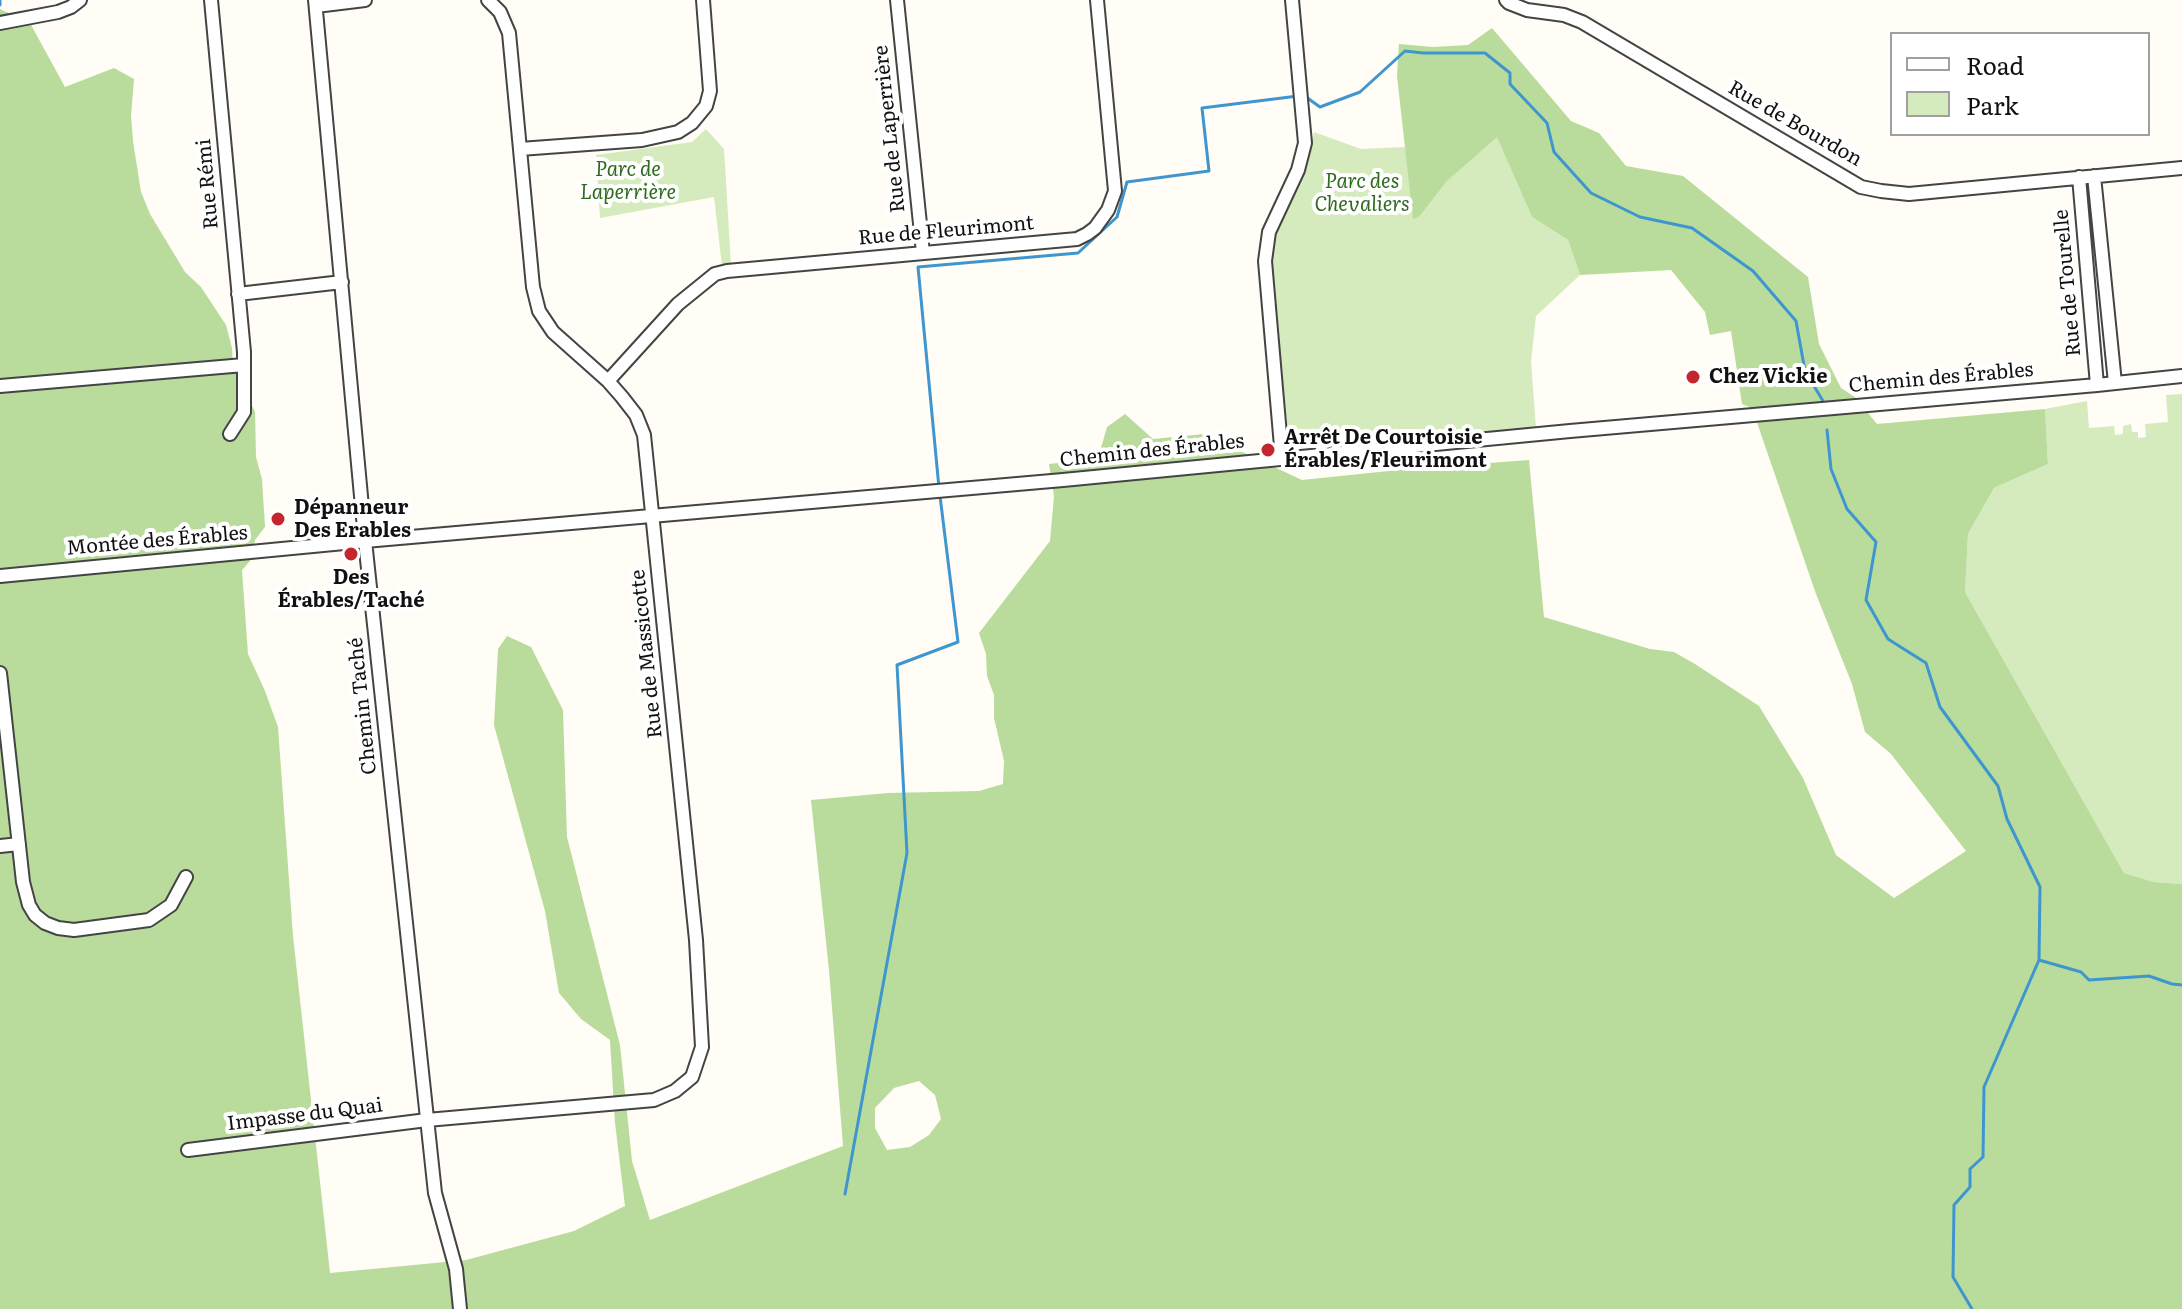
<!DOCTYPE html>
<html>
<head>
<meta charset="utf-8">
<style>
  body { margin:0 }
  #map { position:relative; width:2182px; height:1309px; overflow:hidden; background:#fffdf5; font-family:Literata,serif }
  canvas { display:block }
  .legend { position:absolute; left:1890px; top:32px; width:260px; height:104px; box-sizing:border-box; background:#fff; border:2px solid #a0a0a0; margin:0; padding:10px 14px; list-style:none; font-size:24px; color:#111 }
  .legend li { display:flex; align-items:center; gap:16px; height:40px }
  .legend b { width:40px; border:2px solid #a0a0a0 }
</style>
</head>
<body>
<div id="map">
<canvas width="2182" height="1309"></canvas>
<ul class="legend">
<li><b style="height:10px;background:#fff"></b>Road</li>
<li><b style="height:22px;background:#d5ebbd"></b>Park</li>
</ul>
</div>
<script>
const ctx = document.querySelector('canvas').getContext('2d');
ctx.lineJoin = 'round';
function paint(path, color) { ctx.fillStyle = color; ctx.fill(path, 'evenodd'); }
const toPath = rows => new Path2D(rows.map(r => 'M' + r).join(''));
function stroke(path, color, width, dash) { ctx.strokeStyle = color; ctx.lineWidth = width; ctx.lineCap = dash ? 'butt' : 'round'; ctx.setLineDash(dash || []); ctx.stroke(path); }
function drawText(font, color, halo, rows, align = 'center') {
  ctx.font = font + ' Literata,serif'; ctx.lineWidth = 8; ctx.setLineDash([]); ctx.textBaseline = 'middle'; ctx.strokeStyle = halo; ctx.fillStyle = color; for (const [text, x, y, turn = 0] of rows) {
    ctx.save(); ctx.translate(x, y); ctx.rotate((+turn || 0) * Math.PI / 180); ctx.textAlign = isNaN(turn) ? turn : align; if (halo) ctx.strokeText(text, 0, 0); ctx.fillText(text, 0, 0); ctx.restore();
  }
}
const green = toPath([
  [706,129,724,149,731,265,722,266,714,197,600,218,596,155,692,142],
  [1314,132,1361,149,1405,147,1420,216,1447,181,1497,136,1532,217,1568,240,1580,275,1536,316,1531,361,1536,428,1296,446,1288,432,1272,274,1273,241,1282,215,1308,159],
  [2182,394,2182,884,2154,882,2124,873,1965,592,1968,534,1994,488,2048,464,2045,409,2087,401,2089,428,2114,426,2115,435,2123,434,2123,426,2131,424,2132,432,2138,432,2138,438,2146,437,2145,424,2168,422,2166,395]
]);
const forest = toPath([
  [0,9,30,23,65,87,114,68,134,79,131,116,133,141,141,192,150,214,185,272,201,287,226,325,232,348,233,365,255,412,256,457,262,479,265,527,255,540,250,561,242,570,248,654,265,691,278,727,293,936,330,1273,466,1260,574,1231,625,1206,615,1123,610,1040,581,1019,559,993,545,911,494,725,498,649,507,636,531,647,563,710,567,837,620,1045,632,1161,650,1220,843,1146,829,970,811,800,888,793,979,791,1003,784,1004,761,994,718,994,695,987,676,986,654,979,633,1050,541,1054,496,1049,464,1075,461,1101,448,1107,427,1125,414,1153,439,1204,434,1302,480,1408,469,1529,460,1544,617,1650,649,1674,652,1695,664,1759,706,1803,778,1836,855,1894,898,1966,851,1891,754,1865,732,1852,684,1816,594,1752,408,1742,404,1731,331,1710,335,1705,312,1671,270,1580,275,1568,240,1532,217,1497,137,1447,181,1420,216,1413,219,1397,76,1399,44,1433,47,1468,45,1492,28,1571,121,1599,133,1626,166,1683,176,1808,277,1819,344,1841,388,1855,397,1877,424,2045,409,2048,464,1994,488,1968,534,1965,592,2124,873,2154,882,2182,884,2182,1309,0,1309],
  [919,1081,935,1095,941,1119,929,1135,910,1147,887,1150,875,1128,875,1108,894,1088]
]);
const stream = toPath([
  [0,5,0,0],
  [1306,97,1320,107,1360,92,1405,51,1423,53,1485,53,1510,73,1510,84,1547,123,1554,152,1591,193,1640,217,1692,228,1753,271,1796,321,1805,371,1823,401],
  [1827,430,1831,469,1847,509,1876,542,1866,600,1888,639,1926,663,1940,707,1998,786,2007,819,2040,887,2039,960,1984,1087,1983,1157,1970,1169,1970,1187,1954,1205,1953,1277,1972,1309],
  [939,488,918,267,1078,253,1117,217,1127,182,1209,171,1202,108,1298,96],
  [2039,960,2081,972,2089,980,2149,976,2172,984,2182,985],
  [845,1194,907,853,897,665,958,642,940,496]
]);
const minor = toPath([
  [211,0,244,352,244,412,230,434],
  [315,0,366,550,435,1193,456,1269,460,1309],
  [897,0,923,253],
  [1506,0,1509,3,1527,10,1564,15,1582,22,1861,187,1881,191,1909,194,2182,168],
  [316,6,365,0],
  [0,23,58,12,71,7,80,0],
  [520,149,642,140,678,132,692,123,706,106,710,91,703,0],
  [2094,176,2115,383],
  [2079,177,2097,385],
  [238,294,342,282],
  [608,381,678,304,715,274,727,271,1077,239,1087,234,1095,228,1108,210,1115,191,1097,0],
  [0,386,244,365],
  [1282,458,1265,261,1269,232,1298,170,1305,143,1292,0],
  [0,576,365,541,1063,480,1570,431,2097,385,2182,376],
  [0,673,23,882,29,905,35,915,45,923,58,928,74,930,149,920,171,905,186,877],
  [0,846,19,844],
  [188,1150,427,1120,654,1100,675,1091,692,1077,702,1047,696,940,644,435,636,415,622,397,608,381,553,332,539,311,533,287,509,33,500,12,488,0]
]);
const markers = [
  [1693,377,8,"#c4262e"],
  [1268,450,8,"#c4262e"],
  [278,519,8,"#c4262e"],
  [351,554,8,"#c4262e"]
];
const streetNames = [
  ["Rue de Bourdon",1795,124,30],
  ["Rue de Laperrière",890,129,-96],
  ["Rue Rémi",208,184,-95],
  ["Rue de Fleurimont",946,231,-5],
  ["Rue de Tourelle",2068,283,-95],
  ["Chemin des Érables",1941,378,-5],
  ["Chemin des Érables",1152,451,-6],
  ["Montée des Érables",157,541,-5],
  ["Rue de Massicotte",647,654,-96],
  ["Chemin Taché",363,706,-96],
  ["Impasse du Quai",305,1115,-7]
];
const parkNames = [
  ["Parc de",628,170],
  ["Laperrière",628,193],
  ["Parc des",1362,182],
  ["Chevaliers",1362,205]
];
const poiNames = [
  ["Chez Vickie",1709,377],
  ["Arrêt De Courtoisie",1284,438],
  ["Érables/Fleurimont",1284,461],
  ["Dépanneur",294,508],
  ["Des Erables",294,531],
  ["Des",351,578,"center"],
  ["Érables/Taché",351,601,"center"]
];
paint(green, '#d5ebbd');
paint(forest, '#b9dc9c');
stroke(stream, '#3f96cf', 3);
stroke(minor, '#444', 16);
stroke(minor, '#fff', 12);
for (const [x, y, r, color] of markers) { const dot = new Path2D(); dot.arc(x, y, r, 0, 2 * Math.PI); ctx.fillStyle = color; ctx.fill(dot); stroke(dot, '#fff', 3); }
drawText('20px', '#111', '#fff', streetNames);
drawText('italic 20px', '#2f6b1f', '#fff', parkNames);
drawText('bold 20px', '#111', '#fff', poiNames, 'left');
</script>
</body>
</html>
